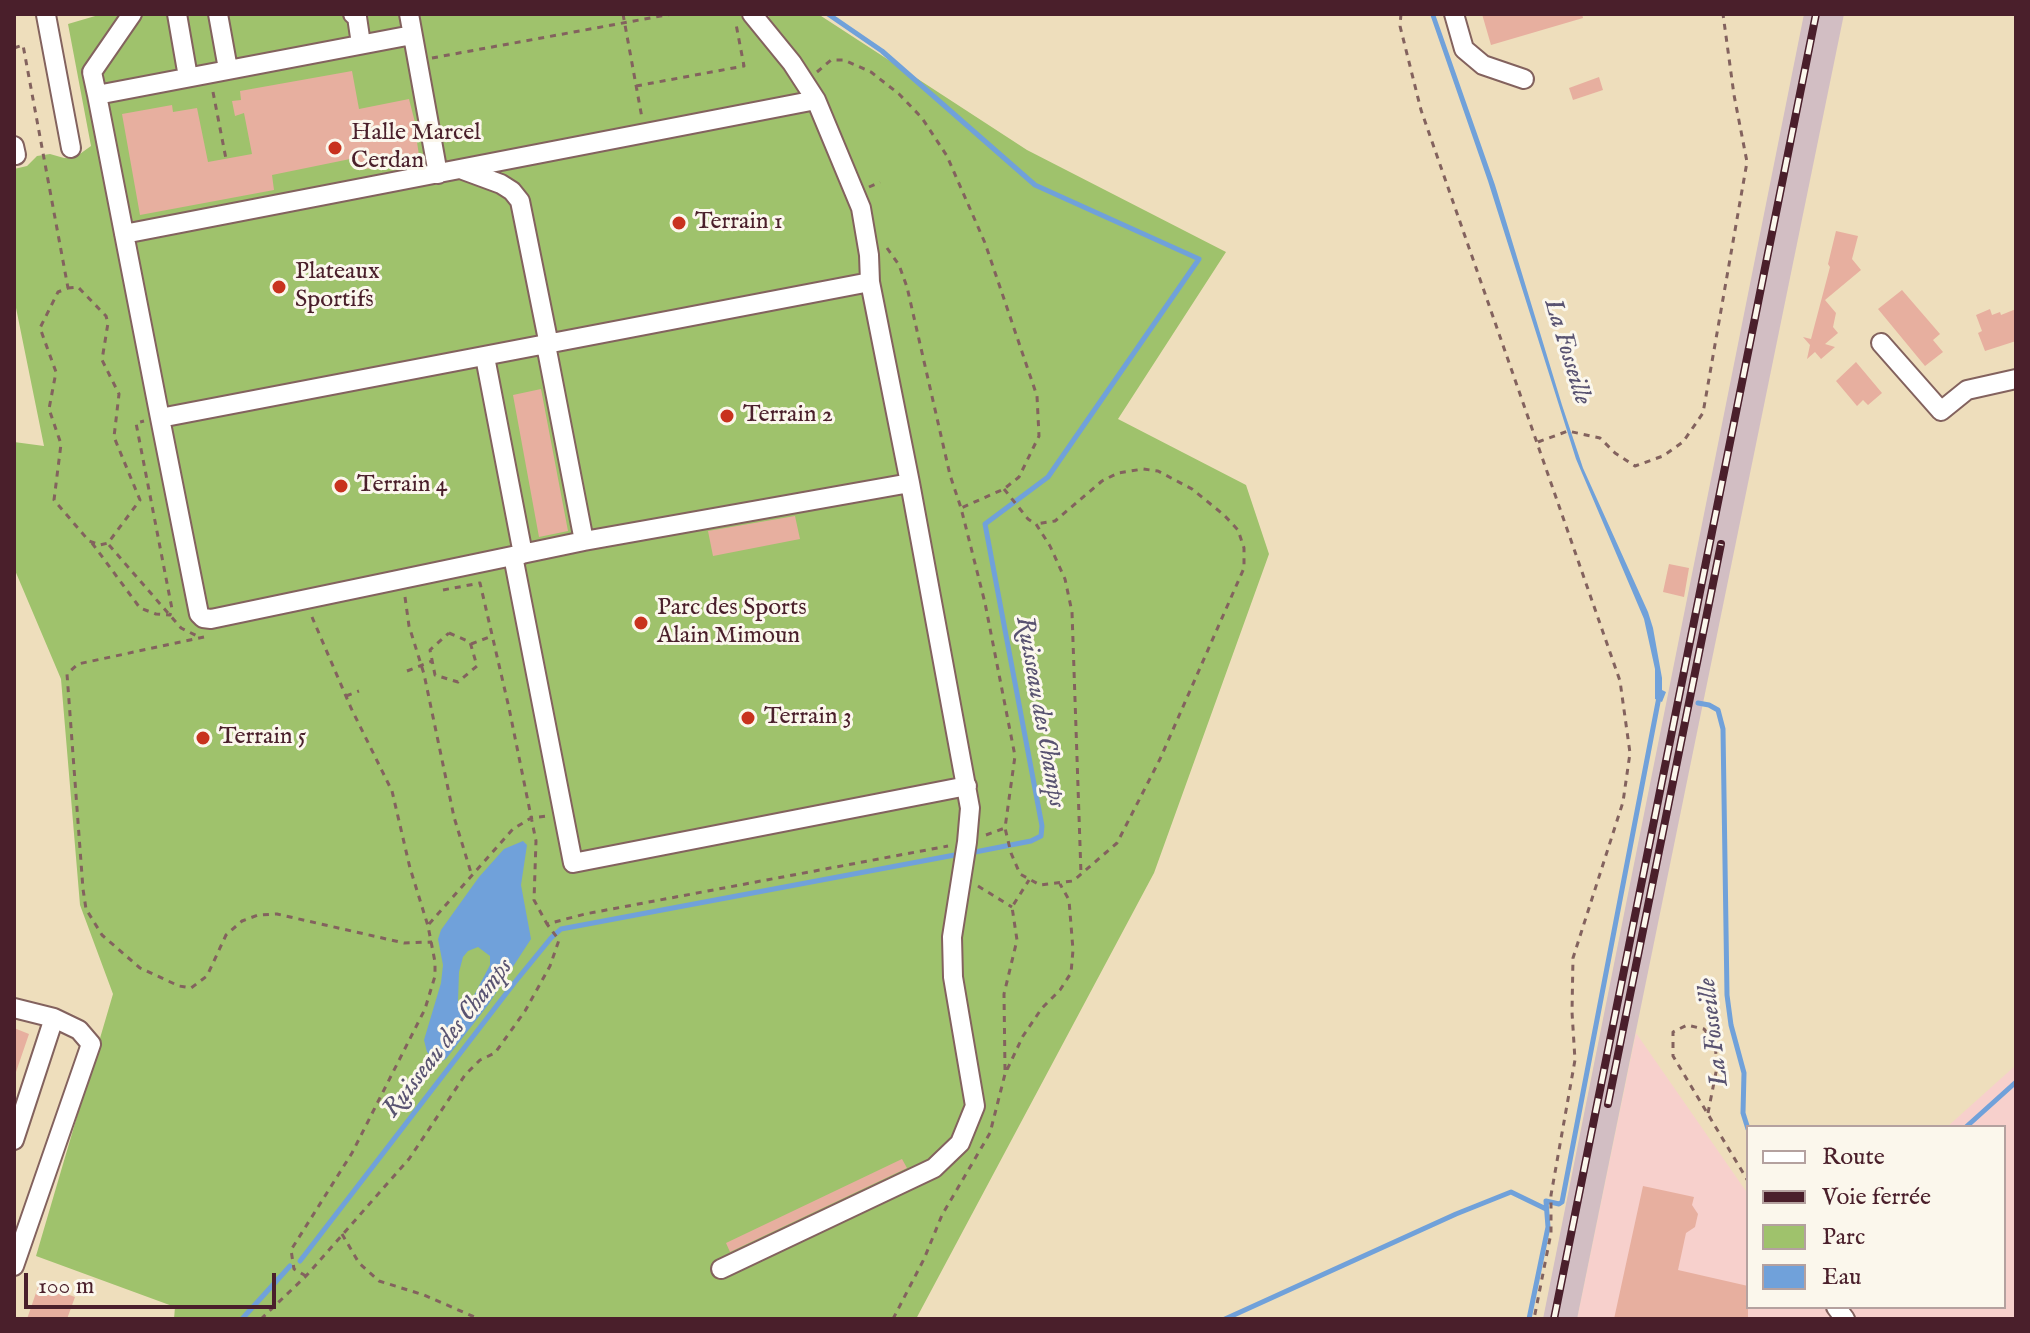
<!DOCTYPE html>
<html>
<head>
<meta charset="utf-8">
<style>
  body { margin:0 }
  #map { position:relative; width:2030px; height:1333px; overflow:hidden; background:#eedebc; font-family:"IM FELL English",serif }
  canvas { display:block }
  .frame { position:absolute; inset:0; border:16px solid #4a1f2b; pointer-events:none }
  .legend { position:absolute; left:1746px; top:1125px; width:260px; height:184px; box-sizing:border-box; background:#fbf7ec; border:2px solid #b4a19f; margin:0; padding:10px 14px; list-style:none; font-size:24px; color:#4a1f2b }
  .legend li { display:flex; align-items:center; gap:16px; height:40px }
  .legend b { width:40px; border:2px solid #b4a19f }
  .scale { position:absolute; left:24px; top:1273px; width:252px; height:36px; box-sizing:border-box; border:4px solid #4a1f2b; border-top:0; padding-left:10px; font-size:24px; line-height:28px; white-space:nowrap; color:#4a1f2b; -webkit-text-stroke:6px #fbf7ec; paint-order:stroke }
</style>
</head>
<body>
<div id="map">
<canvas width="2030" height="1333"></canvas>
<div class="frame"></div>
<ul class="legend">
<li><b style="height:10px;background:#fff"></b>Route</li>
<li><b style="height:10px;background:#4a1f2b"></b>Voie ferrée</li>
<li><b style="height:22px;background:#9fc26c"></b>Parc</li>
<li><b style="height:22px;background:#70a1da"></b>Eau</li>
</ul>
<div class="scale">100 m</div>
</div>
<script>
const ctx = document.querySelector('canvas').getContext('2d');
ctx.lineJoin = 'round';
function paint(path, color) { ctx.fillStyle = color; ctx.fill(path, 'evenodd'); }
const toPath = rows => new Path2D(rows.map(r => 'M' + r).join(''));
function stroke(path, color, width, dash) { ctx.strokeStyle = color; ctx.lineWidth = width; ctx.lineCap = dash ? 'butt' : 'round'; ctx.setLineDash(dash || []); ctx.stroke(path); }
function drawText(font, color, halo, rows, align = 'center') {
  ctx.font = font + ' "IM FELL English",serif'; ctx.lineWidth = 6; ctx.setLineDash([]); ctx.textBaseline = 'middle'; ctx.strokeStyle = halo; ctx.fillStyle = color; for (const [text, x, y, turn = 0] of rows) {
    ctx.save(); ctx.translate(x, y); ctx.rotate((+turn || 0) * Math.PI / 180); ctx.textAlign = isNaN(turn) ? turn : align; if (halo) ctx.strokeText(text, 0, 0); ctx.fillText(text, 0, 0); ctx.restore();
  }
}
const built = toPath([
  [1636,1033,1748,1194,1748,1307,2004,1307,2004,1127,1947,1127,2016,1065,2016,1319,1577,1319]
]);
const industrial = toPath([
  [1804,14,1844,14,1577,1319,1543,1319]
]);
const green = toPath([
  [102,14,757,14,764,21,771,14,818,14,1027,150,1226,252,1118,419,1246,485,1269,554,1154,873,916,1319,174,1319,175,1307,36,1256,113,994,80,905,61,679,14,568,14,442,44,446,14,298,14,169,27,166,37,156,50,154,64,158,77,156,91,146,68,24]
]);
const water = toPath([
  [1430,14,1435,14,1495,185,1562,405,1583,468,1648,612,1653,628,1662,678,1662,690,1666,692,1662,702,1655,699,1655,669,1644,619,1576,459,1488,181],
  [523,841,527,845,521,885,531,939,488,1005,446,1059,438,1063,427,1052,424,1040,441,983,443,965,438,939,441,930,479,877,504,849],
  [478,947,490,956,490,965,471,1001,463,1006,458,1001,459,972,463,957,468,951]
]);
const stream = toPath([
  [828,14,882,51,1035,185,1199,259,1048,477,985,524,1042,826,1041,836,1031,841,970,853],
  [1698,703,1709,705,1718,710,1723,729,1727,995,1731,1025,1744,1073,1743,1113,1748,1129],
  [1966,1127,2016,1082],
  [300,1261,515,982,551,938,561,929,960,854],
  [242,1319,290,1266],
  [1225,1319,1456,1214,1511,1192,1546,1209],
  [1529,1319,1548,1227,1546,1201,1559,1204,1562,1202,1659,697]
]);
const building = toPath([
  [1482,14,1582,14,1583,18,1491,45],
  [352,71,359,109,409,99,420,142,417,142,420,162,357,170,355,158,272,175,274,190,140,215,122,114,172,105,173,112,197,108,208,162,252,154,244,113,235,116,232,101,241,100,240,91],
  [1599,77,1603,90,1573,100,1569,88],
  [1836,231,1858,236,1852,259,1861,270,1825,300,1836,313,1833,327,1838,333,1825,344,1835,347,1821,359,1815,352,1807,359,1810,345,1803,337,1811,339,1830,267,1828,264],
  [1902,290,1940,334,1933,340,1943,352,1925,366,1878,309],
  [1990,309,1992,315,2000,312,2001,315,2016,309,2016,341,1985,351,1978,333,1982,331,1976,315],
  [1856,362,1882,393,1868,405,1863,400,1857,406,1836,381],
  [541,389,568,531,539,537,513,395],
  [795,516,800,539,713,556,708,531],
  [1669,564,1689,568,1684,597,1663,592],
  [14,1028,29,1034,16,1072,14,1072],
  [902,1159,907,1168,730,1252,726,1243],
  [1643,1186,1694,1197,1692,1205,1698,1214,1695,1227,1686,1233,1678,1270,1748,1286,1748,1319,1614,1319],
  [39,1284,75,1297,67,1319,27,1319]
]);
const path = toPath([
  [623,14,642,118],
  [1401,14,1400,26,1421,110,1620,681,1630,753,1623,802,1573,958,1572,1012,1575,1060,1551,1195,1551,1233,1534,1319],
  [14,48,23,45,68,288,58,292,40,328,56,372,49,409,61,444,54,500,89,541,100,545,108,543,140,500,114,437,119,394,102,360,108,323,106,316,78,287,68,288],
  [432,58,672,14],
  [817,72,831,60,844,60,871,72,899,94,922,118,947,156,985,243,1037,396,1039,436,1019,477,1004,489,961,508],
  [636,86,744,66,736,24],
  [213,92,226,159],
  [869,187,880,182],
  [887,248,899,265,907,287,950,475,961,508,985,603,1015,756,1005,828,1011,853,1020,874,1040,885,1073,881,1117,843,1160,759,1244,568,1244,548,1238,530,1224,515,1192,489,1158,471,1143,469,1118,473,1102,481,1055,521,1036,524],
  [1538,442,1568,431,1600,438,1615,453,1635,466,1663,456,1683,442,1703,413,1747,162,1734,95,1723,14],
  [1004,489,1028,519,1036,524,1050,546,1065,579,1072,612,1081,874],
  [92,543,140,608,156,614,170,615,172,609,136,423,144,421],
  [109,545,181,628,197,636],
  [443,590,480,583,509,708,536,841,534,900,547,924,585,914,948,846],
  [405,597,409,626,424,674,454,817,472,876],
  [449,633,470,642,477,666,458,682,435,675,430,650,449,633],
  [204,637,78,664,67,674,83,889,86,909,102,935,140,968,179,986,191,988,207,976,226,935,242,921,258,915,277,914,404,943,432,942],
  [471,644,492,636],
  [407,671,432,661],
  [346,696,359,691],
  [986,835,1005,828],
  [978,886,1012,907],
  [429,924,513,829,531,818,548,816],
  [1005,1070,1004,994,1017,940,1012,907,1029,880],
  [1708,1113,1717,1067,1715,1043,1704,1029,1687,1025,1673,1032,1673,1056,1748,1181],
  [342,1234,359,1263,379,1281,424,1295,479,1319],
  [306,1276,294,1269,291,1250,352,1153,425,1009,435,976,435,962,428,926,410,868,392,791,351,708,312,617],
  [261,1319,306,1276,409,1159,465,1075,480,1060,495,1053,525,1011,550,966,559,940,547,924],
  [893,1319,924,1259,942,1215,990,1133,1005,1074,1023,1036,1042,1008,1060,990,1071,973,1073,950,1069,900,1060,884]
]);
const minor = toPath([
  [177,14,188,77],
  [218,14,228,69],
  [353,14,357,17,361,44],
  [409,14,438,174],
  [1454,14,1464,49,1483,65,1524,79],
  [46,15,71,148],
  [412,35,97,95,160,418,199,614,203,618,211,619,584,541,910,483],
  [97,95,92,72,132,14],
  [14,146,16,155],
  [463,170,501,184,512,191,520,201,549,345],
  [124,234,816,100],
  [1881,343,1941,411,1967,390,2016,379],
  [546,345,584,541],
  [485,357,523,554],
  [160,418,870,282],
  [513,556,573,863,967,786],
  [14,1008,54,1018,14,1140],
  [14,1266,91,1044,79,1030,54,1018],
  [721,1269,934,1168,960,1143,975,1106,953,977,952,937,967,842,970,808,910,483,870,282,869,255,861,208,816,100,792,63,752,14],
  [1836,1307,1845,1319]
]);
const rail = toPath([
  [1608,1104,1721,544],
  [1554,1319,1816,14]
]);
const markers = [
  [335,148,8,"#c8321e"],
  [679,223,8,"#c8321e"],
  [279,287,8,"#c8321e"],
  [727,416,8,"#c8321e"],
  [341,486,8,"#c8321e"],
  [641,623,8,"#c8321e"],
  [748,718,8,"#c8321e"],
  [203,738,8,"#c8321e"]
];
const poiNames = [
  ["Halle Marcel",351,134],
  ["Cerdan",351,162],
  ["Terrain 1",695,223],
  ["Plateaux",295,273],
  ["Sportifs",295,301],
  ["Terrain 2",743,416],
  ["Terrain 4",357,486],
  ["Parc des Sports",657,609],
  ["Alain Mimoun",657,637],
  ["Terrain 3",764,718],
  ["Terrain 5",219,738]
];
const waterNames = [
  ["La Fosseille",1566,352,73],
  ["Ruisseau des Champs",1039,712,80],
  ["La Fosseille",1715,1032,-97],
  ["Ruisseau des Champs",449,1039,-52]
];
paint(built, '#f7d0cc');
paint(industrial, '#d2bec3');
paint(green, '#9fc26c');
paint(water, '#70a1da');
stroke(stream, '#70a1da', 5);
paint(building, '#e7af9f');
stroke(minor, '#83625e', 22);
stroke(path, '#83625e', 3, [6, 6]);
stroke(minor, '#fff', 18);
stroke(rail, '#4a1f2b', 8);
stroke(rail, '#fbf7ec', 5, [15]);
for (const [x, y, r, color] of markers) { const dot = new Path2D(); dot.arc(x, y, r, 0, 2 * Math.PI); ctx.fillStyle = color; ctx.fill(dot); stroke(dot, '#fbf7ec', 3); }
drawText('24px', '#4a1f2b', '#fbf7ec', poiNames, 'left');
drawText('italic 26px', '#595371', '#fbf7ec', waterNames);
</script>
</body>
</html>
